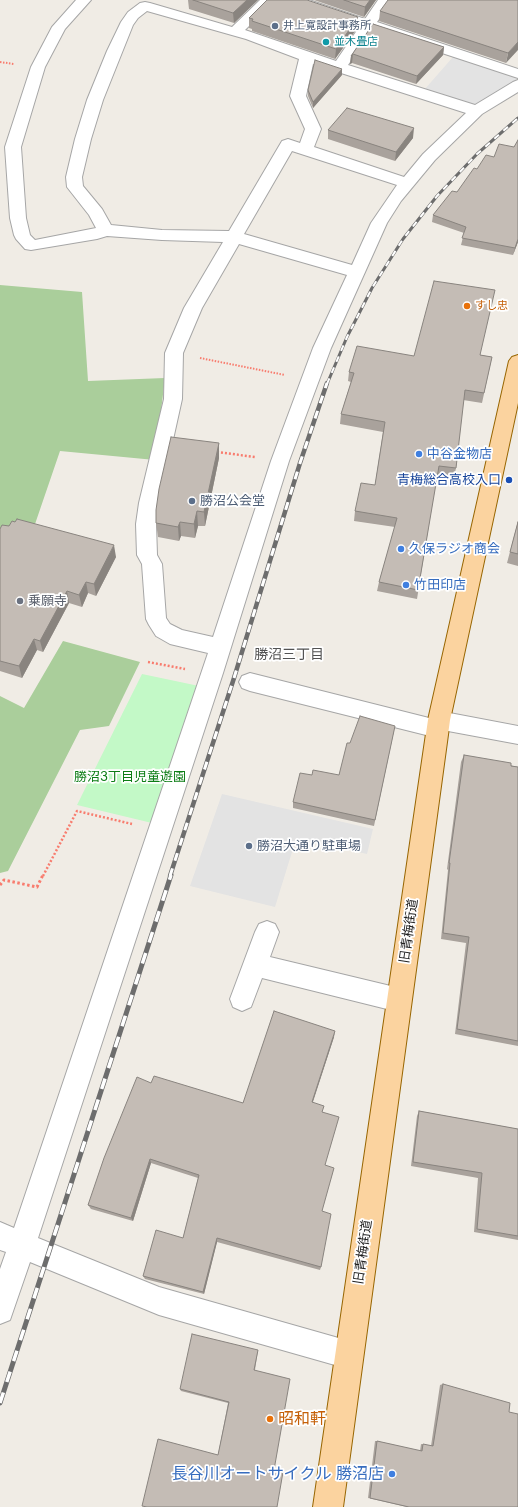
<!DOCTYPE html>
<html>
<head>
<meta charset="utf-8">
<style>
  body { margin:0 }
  canvas { display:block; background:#f0ece5 }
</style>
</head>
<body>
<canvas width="518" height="1507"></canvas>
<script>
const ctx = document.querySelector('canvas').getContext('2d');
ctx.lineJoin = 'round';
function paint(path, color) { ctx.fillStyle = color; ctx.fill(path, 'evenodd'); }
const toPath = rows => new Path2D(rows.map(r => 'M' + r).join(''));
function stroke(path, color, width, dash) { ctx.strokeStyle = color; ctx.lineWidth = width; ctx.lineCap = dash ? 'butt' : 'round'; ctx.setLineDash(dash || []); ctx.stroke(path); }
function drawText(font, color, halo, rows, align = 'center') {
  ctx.font = font + ' Inter,"Noto Sans JP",sans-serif'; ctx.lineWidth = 3.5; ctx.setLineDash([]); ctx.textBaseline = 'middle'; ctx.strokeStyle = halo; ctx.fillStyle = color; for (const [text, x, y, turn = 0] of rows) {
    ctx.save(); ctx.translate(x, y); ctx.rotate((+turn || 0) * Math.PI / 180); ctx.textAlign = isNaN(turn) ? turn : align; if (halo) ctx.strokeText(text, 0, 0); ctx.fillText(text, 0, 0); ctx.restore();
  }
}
const forest = toPath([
  [0,285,82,292,88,381,165,378,155,460,60,451,34,527,0,540],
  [63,641,140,662,109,726,80,730,8,871,0,873,0,696,24,708]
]);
const park = toPath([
  [142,674,199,686,152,823,77,805]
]);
const parking = toPath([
  [453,57,516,78,516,80,476,107,424,90],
  [222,794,373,829,367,854,296,839,275,907,190,886]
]);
const pathFar2 = toPath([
  [0,62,14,64],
  [200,358,285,375]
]);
const pathFar1 = toPath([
  [217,452,255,457],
  [148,662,185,669],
  [43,876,77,811,132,824]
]);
const path = toPath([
  [0,885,4,880,37,887,43,875]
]);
const minor = toPath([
  [76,0,91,0,65,29,45,67,21,147,26,218,30,235,35,240,96,228,89,215,67,187,66,177,75,139,87,100,107,51,121,22,128,12,140,3,145,2,150,3,232,27,260,0,275,0,245,30,336,61,360,26,290,3,288,0,309,0,365,19,378,0,392,0,377,22,518,69,518,78,372,30,348,65,475,105,513,82,518,80,518,92,482,114,435,160,401,201,387,223,331,348,289,461,223,673,38,1238,159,1287,349,1341,359,1345,363,1355,359,1365,349,1369,159,1315,30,1262,10,1320,0,1324,0,1269,6,1252,0,1250,0,1222,14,1228,208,653,170,644,156,636,149,625,146,619,142,564,137,555,136,524,139,503,164,399,165,353,184,308,223,242,162,240,107,236,97,239,31,250,25,249,16,239,14,235,10,218,5,147,31,67,52,27,76,0],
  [147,11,246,39,299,59,290,96,305,129,300,143,288,139,282,141,229,231,162,230,111,225,102,209,83,186,82,177,91,139,103,100,133,25,138,18,147,11],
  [313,64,466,113,423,154,404,177,314,147,321,129,306,96,313,64],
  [292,151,397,185,371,223,352,265,244,234,292,151],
  [239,244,347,275,313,348,271,461,213,637,182,630,170,624,166,618,162,564,157,555,156,524,159,503,182,399,183,353,202,308,239,244],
  [250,673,429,718,431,713,439,711,518,726,518,744,448,731,446,736,438,738,250,691,242,688,239,682,242,676,250,673],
  [267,921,275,924,279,932,270,957,399,988,408,992,411,1000,408,1008,399,1012,262,978,251,1007,242,1011,233,1007,230,999,255,932,259,924,267,921]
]);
const major = toPath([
  [518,355,518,403,450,720,343,1507,313,1507,428,720,509,361,512,357,518,355]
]);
const railFar2 = toPath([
  [327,384,347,337,372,288,403,239,437,196,477,154,518,118]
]);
const railFar1 = toPath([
  [170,876,234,678,300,463,327,383]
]);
const rail = toPath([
  [0,1403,171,875]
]);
const wall = toPath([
  [188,0,258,0,234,23,189,9],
  [314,0,376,0,364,17],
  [518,0,506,63,379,21,380,11],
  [249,18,358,27,335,59,252,31,252,29,249,28],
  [373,24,444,47,443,55,416,84,352,63,350,64,351,56],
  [342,75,313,108,308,96,308,90],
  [328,130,413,138,395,161,328,139],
  [518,140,518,242,513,255,461,245,464,233,432,222,433,215,457,192,477,169,494,157,514,147],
  [480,355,492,357,482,403,463,400,456,468,454,477,437,475,417,599,377,591,379,582,395,527,354,521,355,511,375,485,383,432,340,424,341,414,351,382,348,381,349,372,414,356],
  [219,443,219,458,205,526,198,526,195,538,181,536,179,541,158,537,156,523],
  [518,521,518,566,507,563],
  [9,526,116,557,96,596,88,593,82,607,69,603,43,652,37,650,22,678,0,671,0,529],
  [395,726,374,826,293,808,293,802,312,775,339,775,350,743],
  [464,755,518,767,518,1046,455,1034,466,943,441,939,448,870,447,869,461,762],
  [334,1037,313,1102,322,1112,325,1165,322,1211,321,1267,320,1270,217,1242,204,1294,145,1279,143,1276,183,1238,198,1178,151,1163,133,1221,91,1209,88,1205,151,1083,243,1103],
  [419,1111,518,1129,518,1240,474,1232,478,1178,411,1166,417,1116],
  [258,1350,255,1370,218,1455,228,1403,181,1391,180,1389],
  [443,1384,509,1412,518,1507,407,1507,368,1498,375,1441,377,1441,420,1451,421,1444,431,1446,440,1385]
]);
const shadedWall = toPath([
  [247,0,258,0,234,23,233,13],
  [370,0,376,0,364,17,365,7],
  [358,17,358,27,335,59,336,49],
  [518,42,518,50,506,63,508,53],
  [444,47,443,55,416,84,417,76],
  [353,54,352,63,350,64,351,56],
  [342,69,342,75,313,108,313,102],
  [414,128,413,138,395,161,396,152],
  [518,239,518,242,513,255,515,248],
  [219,443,219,458,205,526,204,512],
  [197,511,198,526,195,538,194,524],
  [180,522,181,536,179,541,178,527],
  [114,545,116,557,96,596,94,584],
  [86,582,88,593,82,607,79,595],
  [67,591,69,603,43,652,40,641],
  [34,639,37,650,22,678,19,666],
  [335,1031,334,1037,311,1107,312,1102],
  [150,1159,151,1163,133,1221,131,1218],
  [217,1238,217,1242,204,1294,203,1292]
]);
const building = toPath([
  [193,0,247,0,233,13,193,0],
  [267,0,307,0,358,17,336,49,252,21,253,19,249,18,267,0],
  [344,0,370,0,365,7,344,0],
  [388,0,518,0,518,42,508,53,380,11,388,0],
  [373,24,444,47,417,76,353,54,351,56,373,24],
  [315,60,342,69,313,102,308,90,315,60],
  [347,108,414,128,396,152,328,130,347,108],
  [518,140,518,239,515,248,462,238,466,227,433,215,452,191,457,192,474,168,477,169,486,155,494,157,499,144,514,147,518,140],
  [434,281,495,290,480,355,492,357,484,393,465,390,456,468,439,466,418,590,379,582,397,518,355,511,361,483,375,485,385,422,341,414,354,373,349,372,357,346,414,356,434,281],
  [171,437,219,443,204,512,197,511,194,524,180,522,178,527,156,523,156,510,159,489,171,437],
  [17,519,114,545,94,584,86,582,79,595,67,591,40,641,34,639,19,666,0,661,0,529,2,525,9,526,12,521,15,522,17,519],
  [518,522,518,554,510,552,518,522],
  [360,716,395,726,375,820,293,802,300,773,312,775,313,770,339,775,347,743,350,743,360,716],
  [464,755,511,763,511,766,518,767,518,1041,457,1029,469,937,443,933,450,863,449,863,464,755],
  [274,1011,335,1031,312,1102,324,1106,322,1112,339,1117,325,1165,334,1168,322,1211,331,1214,321,1267,217,1238,203,1292,143,1276,156,1230,183,1238,199,1175,150,1159,131,1218,88,1205,104,1158,137,1077,151,1083,154,1076,243,1103,274,1011],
  [419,1111,518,1129,518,1236,477,1229,482,1173,413,1162,419,1111],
  [192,1334,258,1350,254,1370,290,1379,274,1470,283,1472,277,1507,147,1507,142,1506,158,1439,218,1455,229,1402,180,1389,192,1334],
  [443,1384,510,1403,509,1412,518,1414,518,1507,409,1507,370,1498,377,1441,422,1451,423,1444,433,1446,443,1384]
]);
const markers = [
  [275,26,4,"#5c6f8a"],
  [326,42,4,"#0f9aa8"],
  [467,306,4,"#e8710a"],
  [419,454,4,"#3f7fe0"],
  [509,480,4,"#1a4fb4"],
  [192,501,4,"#5c6f8a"],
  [401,549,4,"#3f7fe0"],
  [406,585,4,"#3f7fe0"],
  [20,601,4,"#6b7280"],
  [249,846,4,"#5c6f8a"],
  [270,1419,4,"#e8710a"],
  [392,1474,4,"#3f7fe0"]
];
const farServicenames = [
  ["井上寛設計事務所",283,26]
];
const farCulturenames = [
  ["並木畳店",334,42]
];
const farFoodnames = [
  ["すし忠",475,306]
];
const shopNames = [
  ["中谷金物店",427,454],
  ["久保ラジオ商会",409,549],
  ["竹田印店",414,585]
];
const transitNames = [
  ["青梅総合高校入口",501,480]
];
const serviceNames = [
  ["勝沼公会堂",200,501],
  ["勝沼大通り駐車場",257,846]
];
const worshipNames = [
  ["乗願寺",28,601]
];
const parkNames = [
  ["勝沼3丁目児童遊園",130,777]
];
const streetNames = [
  ["旧青梅街道",409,931,-82],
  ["旧青梅街道",363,1252,-82]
];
const neighbourhoodNames = [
  ["勝沼三丁目",289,655]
];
const nearFoodnames = [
  ["昭和軒",278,1419]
];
const nearShopnames = [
  ["長谷川オートサイクル 勝沼店",384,1474]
];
paint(forest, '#aace9b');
paint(park, '#c3f9c7');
paint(parking, '#e3e3e3');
stroke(minor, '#a6a6a6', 2);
stroke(major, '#986602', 2);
stroke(pathFar2, '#f87c6e', 2, [1.5, 1.5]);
stroke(pathFar1, '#f87c6e', 2.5, [2, 2]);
stroke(path, '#f87c6e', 3, [2.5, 2.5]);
paint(minor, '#fff');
paint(major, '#fbd39f');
stroke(railFar2, '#6d6d6d', 3);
stroke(railFar1, '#6d6d6d', 4.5);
stroke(rail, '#6d6d6d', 5);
stroke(railFar2, '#fff', 2, [6]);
stroke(railFar1, '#fff', 3, [8]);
stroke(rail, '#fff', 3.5, [11]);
paint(wall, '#a9a29c');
paint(shadedWall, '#89847f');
paint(building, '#c4bcb5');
stroke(building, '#89847f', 1);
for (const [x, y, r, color] of markers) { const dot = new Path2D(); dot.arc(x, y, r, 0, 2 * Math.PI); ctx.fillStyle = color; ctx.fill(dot); stroke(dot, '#fff', 1.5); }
drawText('11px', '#4e5e75', '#fff', farServicenames, 'left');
drawText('11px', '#0d838f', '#fff', farCulturenames, 'left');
drawText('11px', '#c56008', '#fff', farFoodnames, 'left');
drawText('13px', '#366cbe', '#fff', shopNames, 'left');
drawText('13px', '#164399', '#fff', transitNames, 'right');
drawText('13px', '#4e5e75', '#fff', serviceNames, 'left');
drawText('13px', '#5b616d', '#fff', worshipNames, 'left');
drawText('13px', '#0d7d16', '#fff', parkNames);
drawText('13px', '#1f1f1f', '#fff', streetNames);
drawText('14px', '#525252', '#fff', neighbourhoodNames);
drawText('16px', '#c56008', '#fff', nearFoodnames, 'left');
drawText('16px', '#366cbe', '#fff', nearShopnames, 'right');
</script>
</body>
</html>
